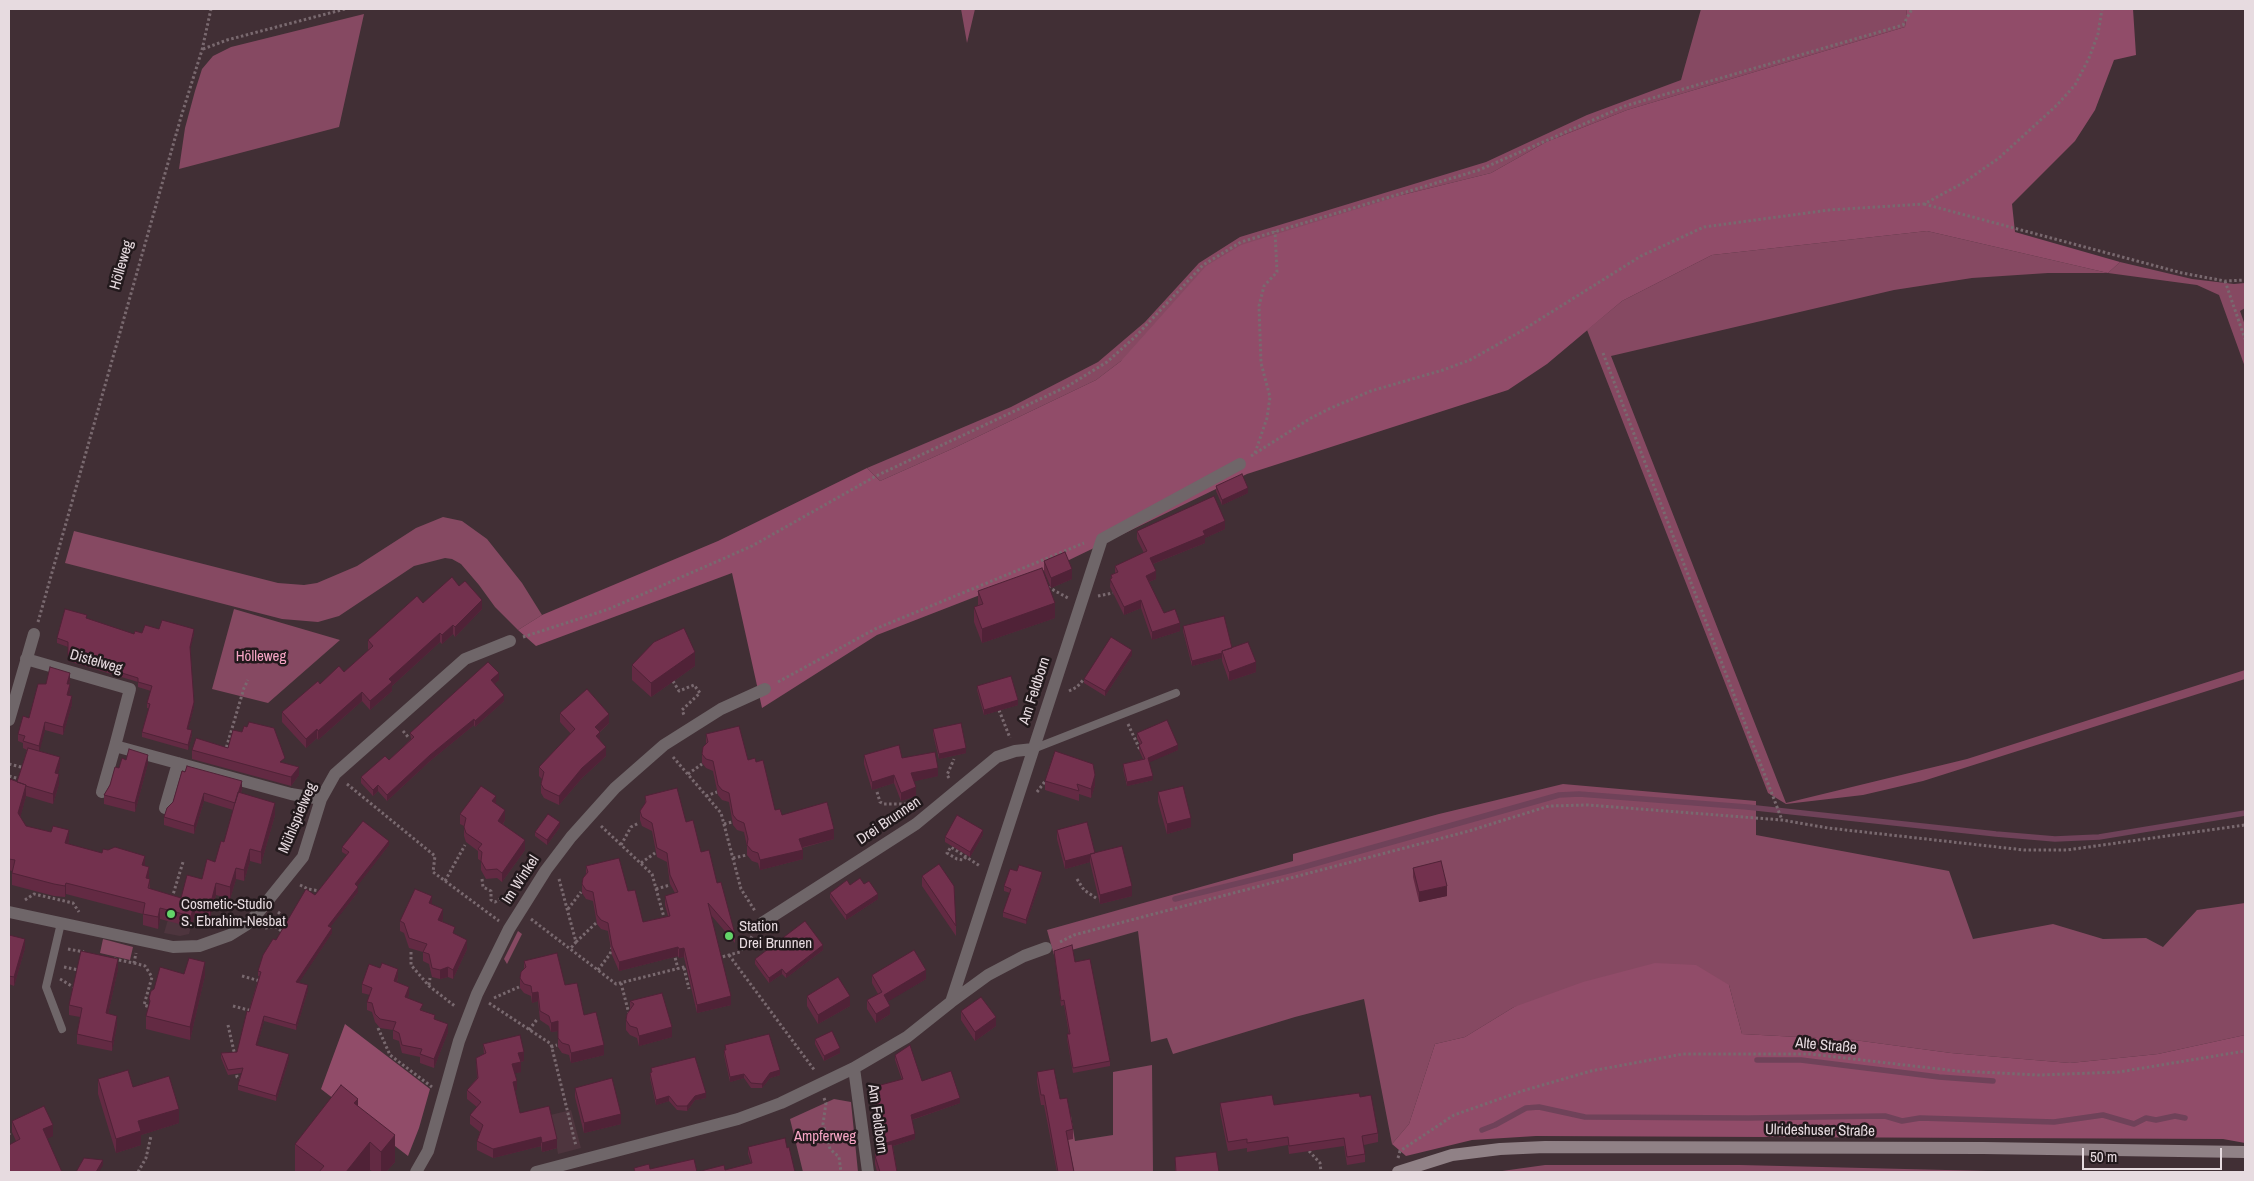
<!DOCTYPE html>
<html>
<head>
<meta charset="utf-8">
<style>
  body { margin:0 }
  #map { position:relative; width:2254px; height:1181px; overflow:hidden; background:#412f35; font-family:"Archivo Narrow",sans-serif }
  canvas { display:block }
  .frame { position:absolute; inset:0; border:10px solid #e7dbe0; pointer-events:none }
  .scale { position:absolute; left:2082px; top:1148px; width:140px; height:22px; box-sizing:border-box; border:2px solid #e7dbe0; border-top:0; padding-left:6px; font-size:15px; line-height:18px; white-space:nowrap; color:#e7dbe0; -webkit-text-stroke:4px #22191c; paint-order:stroke }
</style>
</head>
<body>
<div id="map">
<canvas width="2254" height="1181"></canvas>
<div class="frame"></div>
<div class="scale">50 m</div>
</div>
<script>
const ctx = document.querySelector('canvas').getContext('2d');
ctx.lineJoin = 'round';
function paint(path, color) { ctx.fillStyle = color; ctx.fill(path, 'evenodd'); }
const toPath = rows => new Path2D(rows.map(r => 'M' + r).join(''));
function stroke(path, color, width, dash) { ctx.strokeStyle = color; ctx.lineWidth = width; ctx.lineCap = dash ? 'butt' : 'round'; ctx.setLineDash(dash || []); ctx.stroke(path); }
function drawText(font, color, halo, rows, align = 'center') {
  ctx.font = font + ' "Archivo Narrow",sans-serif'; ctx.lineWidth = 5; ctx.setLineDash([]); ctx.textBaseline = 'middle'; ctx.strokeStyle = halo; ctx.fillStyle = color; for (const [text, x, y, turn = 0] of rows) {
    ctx.save(); ctx.translate(x, y); ctx.rotate((+turn || 0) * Math.PI / 180); ctx.textAlign = isNaN(turn) ? turn : align; if (halo) ctx.strokeText(text, 0, 0); ctx.fillText(text, 0, 0); ctx.restore();
  }
}
const built = toPath([
  [172,906,195,913,189,934,180,936,164,933],
  [571,1110,581,1148,558,1154,557,1148,542,1152,534,1119]
]);
const green = toPath([
  [961,9,975,9,967,43],
  [1701,9,1907,9,1905,27,1627,110,1546,142,1491,173,1402,195,1121,361,1096,380,954,448,880,481,867,468,1011,407,1098,362,1145,322,1199,263,1240,237,1486,162,1587,115,1681,80],
  [364,14,339,127,179,169,185,128,195,91,202,69,213,56,231,47],
  [1927,231,2108,273,2120,262,2192,279,2234,284,2245,283,2245,308,2240,311,2245,325,2245,367,2219,295,2197,285,2108,273,2048,273,1972,278,1894,290,1611,356,1786,803,1967,759,2245,670,2245,679,1923,781,1863,795,1786,804,1768,793,1587,330,1622,301,1712,255],
  [443,517,462,521,487,539,522,583,542,615,518,630,495,607,479,585,461,564,452,559,445,558,414,566,339,616,318,622,282,619,65,563,74,531,278,583,304,585,317,583,357,566,416,528],
  [234,609,340,640,268,703,212,689],
  [1563,784,1756,801,1756,835,1949,871,1973,939,2053,924,2103,939,2146,938,2163,947,2197,910,2245,903,2245,1035,2158,1054,2070,1063,1951,1053,1854,1040,1742,1034,1729,985,1514,1007,1465,1037,1435,1044,1409,1124,1392,1144,1364,999,1295,1017,1173,1054,1167,1038,1151,1042,1138,931,1054,955,1047,930,1293,861,1293,854,1439,814],
  [518,931,522,934,507,964,504,959],
  [103,939,133,947,130,960,100,953],
  [1152,1065,1153,1172,1072,1172,1062,1117,1071,1116,1075,1141,1113,1135,1113,1072],
  [834,1099,851,1102,858,1172,803,1172,790,1119],
  [1545,1165,1740,1165,2029,1172,1495,1172]
]);
const forest = toPath([
  [1907,9,2133,9,2136,55,2114,60,2095,110,2075,141,2012,204,2015,232,2120,262,2108,273,1927,231,1712,255,1622,301,1547,364,1508,390,1247,474,1065,562,877,635,762,708,732,573,536,646,518,630,542,615,718,541,867,468,880,481,954,448,1096,380,1121,361,1206,266,1241,245,1402,195,1491,173,1546,142,1627,110,1905,27],
  [1655,963,1696,965,1729,985,1742,1034,1854,1040,1951,1053,2070,1063,2158,1054,2245,1035,2245,1143,2223,1139,1536,1136,1472,1140,1406,1156,1392,1144,1409,1124,1435,1044,1465,1037,1514,1007,1583,982],
  [345,1024,430,1089,419,1128,408,1156,321,1089]
]);
const stream = toPath([
  [1175,899,1300,868,1559,795,1579,794,1747,807,1996,834,2055,839,2099,837,2245,813],
  [1757,1060,1801,1060,1939,1077,1993,1081],
  [1482,1130,1495,1125,1526,1108,1539,1107,1585,1117,1748,1118,1885,1116,1902,1121,1920,1118,2054,1122,2103,1115,2134,1124,2146,1118,2156,1120,2175,1116,2185,1118]
]);
const path = toPath([
  [203,49,227,40,345,9],
  [1924,204,2182,273,2225,281,2245,280],
  [2225,281,2245,339],
  [1603,353,1782,820],
  [1255,453,1267,418,1270,397,1261,363,1259,306,1264,286,1277,272,1275,231],
  [1251,456,1311,418,1331,408,1371,391,1443,370,1470,360,1518,333,1641,256,1704,227,1829,210,1924,204,1963,183,1999,158,2057,105,2075,85,2089,58,2098,34,2102,9],
  [1048,587,1068,598],
  [1098,596,1113,593],
  [38,622,181,117,202,50,211,9],
  [523,637,609,609,752,546,876,476,1068,386,1107,362,1135,337,1203,265,1241,242,1479,170,1625,106,1903,25,1912,9],
  [673,681,679,691,694,685,700,693,682,710,684,715],
  [778,682,875,629,1084,543],
  [1069,691,1077,687,1084,679],
  [999,710,1010,738],
  [1128,724,1140,750],
  [403,731,409,738],
  [225,752,244,688,248,680],
  [673,757,721,813,741,889,755,911],
  [9,764,25,768],
  [688,774,702,764],
  [9,776,23,780],
  [949,778,947,775,954,759],
  [347,784,435,856,433,872,499,921],
  [877,792,880,802,884,804,906,804,909,810],
  [1037,792,1046,780],
  [706,796,717,792],
  [724,824,732,822],
  [601,826,652,874,665,921],
  [621,845,631,827,639,823],
  [966,857,963,860,957,859,947,853,951,847,980,866],
  [733,858,747,855],
  [641,863,655,853],
  [482,879,483,887,491,891,491,900,495,902,504,897,509,901],
  [559,879,576,942,570,949],
  [1077,879,1084,890,1096,898],
  [445,881,465,845],
  [300,885,308,889,320,891],
  [656,889,670,885],
  [172,898,183,862],
  [25,900,34,894,73,903,79,912],
  [568,909,581,892],
  [278,912,291,922],
  [531,919,616,984,688,966],
  [265,928,276,927,284,933],
  [576,942,596,923],
  [1060,942,1074,935,1469,831,1549,806,1588,805,1782,820,1828,828,2024,850,2067,850,2245,825],
  [68,949,84,952],
  [411,952,411,965,429,986,456,1007],
  [674,953,678,969],
  [729,955,815,1071],
  [718,958,740,952,753,935],
  [114,959,134,963,136,953],
  [134,963,145,966,152,977,144,1005,150,1007],
  [64,967,79,970],
  [684,968,689,989],
  [598,970,610,954,613,945],
  [242,976,260,981],
  [60,979,75,988],
  [621,983,629,1014],
  [429,985,430,978],
  [494,998,519,987],
  [489,1003,551,1044,576,1146],
  [233,1006,252,1011],
  [228,1025,235,1056],
  [378,1028,390,1055,432,1087],
  [529,1030,538,1018],
  [551,1047,557,1045],
  [236,1070,237,1077,241,1079],
  [824,1098,826,1103,823,1124,830,1149,839,1157,841,1172],
  [9,1134,10,1133],
  [1309,1151,1320,1163,1321,1172],
  [1398,1158,1400,1151,1454,1115,1522,1091,1591,1071,1683,1054,1810,1054,1957,1071,2039,1075,2119,1072,2245,1051],
  [138,1172,146,1158,151,1136]
]);
const lane = toPath([
  [1033,749,1176,693],
  [61,923,46,987,62,1029]
]);
const street = toPath([
  [26,659,130,689,115,746,291,794,321,799],
  [9,720,34,634],
  [102,792,115,746],
  [165,808,178,763],
  [9,912,173,947,199,946,230,935,246,925,257,914,303,857,321,799,335,774,465,659,510,641],
  [762,923,916,824,997,757,1015,751,1033,749],
  [951,1002,988,975,1024,956,1046,948],
  [416,1172,428,1151,459,1041,477,994,509,929,546,870,571,837,615,788,664,745,721,709,765,689],
  [536,1172,738,1119,781,1103,854,1068],
  [868,1172,854,1068,907,1037,951,1002,1102,539,1240,464]
]);
const secondary = toPath([
  [1398,1172,1452,1155,1500,1149,1545,1147,1983,1148,2245,1152]
]);
const wall = toPath([
  [1216,486,1248,493,1222,505,1216,491],
  [1225,529,1205,538,1205,543,1153,564,1156,579,1149,582,1164,613,1180,631,1152,640,1141,608,1124,615,1110,587,1111,575,1115,573,1115,566,1144,553,1137,539,1137,531],
  [1044,561,1072,579,1051,588,1044,571],
  [978,591,1055,618,982,643,974,622,974,607,978,606],
  [423,603,482,609,455,637,453,634,442,644,440,642,392,686,392,691,370,710,362,701,318,740,317,738,306,748,282,722,282,712,320,684,344,672,369,650,368,649,368,640],
  [87,619,134,634,159,629,194,634,190,650,194,707,188,729,192,735,188,750,142,737,142,732,149,708,147,708,147,703,151,691,138,687,138,682,68,661,68,647,57,643,57,638],
  [1183,626,1232,648,1256,672,1229,681,1222,661,1222,658,1192,666,1183,631],
  [1132,655,1105,696,1084,683,1084,679],
  [632,665,695,666,651,697,632,680],
  [70,680,69,684,70,692,69,695,72,704,63,735,45,730,39,751,60,767,57,774,59,784,53,804,26,796,20,817,26,826,69,841,68,844,145,866,149,879,150,889,181,898,202,879,215,862,224,842,233,810,204,801,194,834,164,825,164,817,173,802,182,771,242,789,241,793,275,815,261,864,250,861,244,881,236,879,230,899,216,895,210,917,195,913,191,927,160,919,158,929,143,925,143,914,66,894,65,897,54,896,12,885,12,871,9,870,9,785,17,782,27,750,23,748,23,743,18,741,18,734,29,718,46,684],
  [499,680,494,684,504,701,475,727,474,725,430,761,387,801,378,791,373,796,361,783,361,777,389,760,411,739,410,733],
  [977,686,1018,705,984,715,977,690],
  [560,713,609,723,600,732,600,741,606,756,582,778,559,805,544,798,541,793,541,784,542,779,539,776,539,767,571,734,560,722],
  [933,729,966,753,939,759,933,734],
  [1137,733,1178,750,1149,762,1153,780,1127,786,1123,769,1123,764,1143,759,1139,750,1139,745,1140,744,1137,738],
  [706,734,748,760,756,762,775,810,782,815,834,839,802,848,803,859,760,870,758,863,752,861,747,855,747,846,744,832,737,830,733,825,729,802,722,800,718,795,713,771,706,768,702,763,702,754,706,744],
  [192,750,285,763,299,775,291,786,192,759],
  [864,755,902,758,938,776,914,781,916,796,901,801,894,783,872,790,864,764],
  [148,763,135,812,104,804,104,795,119,768],
  [1045,781,1095,785,1091,798,1079,794,1079,801,1045,790],
  [1158,792,1191,827,1167,834,1158,802],
  [645,796,686,822,717,883,735,934,735,943,711,915,731,1005,697,1013,684,957,679,958,678,956,619,971,612,955,608,931,601,929,597,924,593,901,586,899,582,893,582,884,586,874,586,866,628,891,643,922,668,916,665,905,665,896,675,893,670,884,667,862,657,857,652,831,642,826,640,820,640,811,645,804],
  [496,804,505,820,503,824,525,850,502,882,497,878,486,879,481,870,481,861,478,859,478,851,466,842,464,836,464,826,460,824,460,814],
  [560,827,547,845,535,836,535,832],
  [1057,830,1095,853,1132,896,1100,904,1090,862,1065,869,1057,839],
  [983,835,970,857,945,842,945,837],
  [389,845,357,886,358,892,330,927,332,933,299,982,308,990,296,1030,264,1021,257,1046,289,1059,276,1101,238,1090,238,1085,242,1073,228,1075,221,1058,221,1053,237,1052,259,976,258,976,258,971,276,940,315,895,347,855,342,852,342,847],
  [1413,868,1447,896,1419,902,1413,877],
  [1017,871,1042,877,1026,924,1003,917,1003,912,1010,893,1004,891,1004,886],
  [922,876,956,926,956,936,922,886],
  [850,885,878,899,846,920,830,898,830,893],
  [432,904,443,919,442,921,455,935,467,949,453,979,448,977,440,979,432,977,429,964,423,961,423,952,409,948,404,933,400,931,400,921],
  [9,935,25,948,14,986,9,984],
  [823,950,786,978,782,974,769,983,755,964,755,959],
  [1054,951,1075,962,1110,1061,1110,1066,1073,1073,1067,1039,1067,1034,1069,1034,1064,1005,1061,1006],
  [524,961,565,985,584,1015,604,1055,571,1063,569,1055,562,1053,558,1047,558,1031,551,1032,549,1026,540,1020,538,1001,532,1003,531,996,524,993,520,988,520,978,524,968],
  [118,969,108,1014,117,1025,112,1051,77,1044,77,1034,80,1017,69,1015,69,1005],
  [184,974,205,975,190,1040,146,1029,146,1016,149,1008,149,998],
  [872,975,926,979,888,1001,890,1014,876,1023,867,1009,867,1000,878,994,872,983],
  [398,977,397,982,409,995,408,998,423,1011,435,1019,448,1032,434,1068,420,1063,420,1057,402,1053,399,1041,393,1039,393,1030,380,1028,375,1022,372,1012,367,1010,367,1002,370,995,362,993,362,984],
  [807,996,850,1006,818,1024,807,1006],
  [630,1001,672,1027,672,1037,639,1046,637,1038,630,1035,626,1030,626,1020,630,1010],
  [961,1011,996,1026,975,1041,961,1020],
  [815,1039,840,1053,824,1061,815,1044],
  [483,1044,524,1061,520,1062,521,1072,515,1073,517,1090,515,1090,520,1113,557,1148,542,1152,541,1146,493,1158,477,1150,477,1141,480,1132,470,1124,470,1115,477,1107,467,1099,467,1090,477,1078,476,1058,484,1054],
  [725,1045,780,1075,770,1078,762,1088,751,1088,744,1078,730,1082,724,1055,724,1050,725,1050],
  [895,1055,922,1081,960,1103,912,1120,915,1139,893,1146,897,1172,877,1172,875,1164,875,1147,883,1145,875,1116,876,1106,873,1092,873,1087,902,1080,895,1060],
  [651,1068,706,1098,695,1100,687,1111,677,1110,669,1101,656,1105,650,1078,650,1073,651,1073],
  [1037,1072,1060,1099,1073,1129,1073,1139,1068,1140,1074,1172,1057,1172,1044,1105,1041,1105,1037,1082],
  [98,1079,133,1087,179,1123,141,1135,141,1145,116,1153,98,1094],
  [575,1088,621,1124,584,1133,575,1097],
  [1360,1097,1378,1133,1378,1142,1364,1145,1365,1154,1365,1162,1347,1165,1344,1146,1289,1154,1288,1145,1247,1152,1247,1148,1228,1151,1220,1112,1220,1103,1274,1105],
  [358,1106,395,1162,386,1172,373,1172,370,1170,368,1172,296,1172,295,1171,295,1144],
  [12,1121,53,1136,16,1141,12,1132],
  [748,1147,787,1148,795,1172,634,1172,634,1168,697,1172,725,1170,751,1163,748,1154],
  [1175,1157,1219,1172,1175,1172]
]);
const shadedWall = toPath([
  [1248,488,1248,493,1222,505,1222,500],
  [1225,521,1225,529,1205,538,1205,543,1150,565,1150,558,1203,531],
  [1072,569,1072,579,1051,588,1051,578],
  [1156,571,1156,579,1146,583,1146,576],
  [482,600,482,609,455,637,455,627],
  [1141,600,1141,608,1124,615,1124,607],
  [1055,603,1055,618,982,643,982,629],
  [1180,623,1180,631,1152,640,1152,632],
  [453,625,453,634,442,644,442,635],
  [194,629,194,634,190,651,190,647],
  [440,633,440,642,392,686,392,691,370,710,370,701,389,679],
  [1132,650,1132,655,1105,696,1105,691],
  [695,652,695,666,651,697,651,683],
  [1222,653,1222,658,1192,666,1192,661],
  [1256,662,1256,672,1229,681,1229,672],
  [70,673,70,680,67,691,67,684],
  [499,673,499,680,491,687,491,680],
  [70,684,70,692,67,702,67,695],
  [362,692,362,701,318,740,318,731],
  [504,695,504,701,475,727,475,721],
  [72,696,72,704,63,735,63,727],
  [1018,700,1018,705,984,715,984,710],
  [194,702,194,707,187,734,187,729],
  [609,714,609,723,595,736,595,727],
  [474,719,474,725,430,761,387,801,387,795,430,755],
  [45,722,45,730,39,753,39,746],
  [317,729,317,738,306,748,306,739],
  [192,730,192,735,188,750,188,745],
  [600,732,600,741,596,736],
  [1178,745,1178,750,1148,763,1148,758],
  [606,747,606,756,582,778,559,805,559,796,582,768],
  [966,748,966,753,939,759,939,754],
  [148,755,148,763,135,812,135,803],
  [60,757,60,767,55,783,55,773],
  [299,767,299,775,291,786,291,777],
  [938,768,938,776,911,782,911,773],
  [59,774,59,784,53,804,53,794],
  [894,775,894,783,872,790,872,782],
  [1095,775,1095,785,1091,798,1091,789],
  [1153,776,1153,780,1127,786,1127,782],
  [242,781,242,789,235,811,235,803],
  [26,785,26,796,18,825,18,813],
  [378,785,378,791,373,796,373,790],
  [916,787,916,796,901,801,901,793],
  [204,793,204,801,194,834,194,826],
  [496,796,496,806,492,801],
  [275,803,275,815,261,864,261,852],
  [505,810,505,820,498,831,498,821],
  [1191,818,1191,827,1167,834,1167,824],
  [560,822,560,827,547,845,547,840],
  [834,829,834,839,799,848,799,839],
  [69,830,69,841,65,855,65,843],
  [983,830,983,835,970,857,970,852],
  [525,840,525,850,502,882,502,873],
  [389,841,389,845,355,889,355,884],
  [250,849,250,861,244,881,244,870],
  [803,850,803,859,760,870,760,860],
  [1095,853,1090,854,1090,862,1065,869,1065,861],
  [145,856,145,867,142,865],
  [149,867,149,879,146,878],
  [236,868,236,879,230,899,230,887],
  [1042,872,1042,877,1026,924,1026,920],
  [66,883,66,894,65,897,65,886],
  [216,883,216,895,210,917,210,906],
  [1132,886,1132,896,1100,904,1100,895],
  [1447,886,1447,896,1419,902,1419,892],
  [358,887,358,892,328,930,328,926],
  [878,894,878,899,846,920,846,915],
  [432,896,432,906,429,903],
  [195,902,195,913,191,927,191,916],
  [160,908,160,919,158,929,158,917],
  [443,909,443,919,438,929,438,920],
  [332,928,332,933,296,987,296,982],
  [25,939,25,948,14,986,14,977],
  [467,940,467,949,453,979,453,970],
  [823,945,823,950,786,978,786,974],
  [678,947,678,956,619,971,619,962],
  [684,948,684,957,679,958,679,949],
  [118,959,118,969,106,1023,106,1013],
  [205,962,205,975,190,1040,190,1027],
  [448,967,448,977,440,979,440,970],
  [398,969,398,977,394,990,394,981],
  [782,969,782,974,769,983,769,978],
  [926,970,926,979,884,1004,884,995],
  [308,985,308,990,296,1030,296,1025],
  [409,987,409,995,405,1006,405,997],
  [538,992,538,1001,532,1003,532,993],
  [731,996,731,1005,697,1013,697,1005],
  [850,996,850,1006,818,1024,818,1015],
  [890,1006,890,1014,876,1023,876,1014],
  [117,1016,117,1025,112,1051,112,1042],
  [264,1016,264,1021,256,1050,256,1045],
  [996,1017,996,1026,975,1041,975,1032],
  [558,1021,558,1031,551,1032,551,1023],
  [448,1024,448,1032,434,1068,434,1059],
  [672,1027,672,1037,639,1046,639,1036],
  [604,1045,604,1055,571,1063,571,1053],
  [840,1048,840,1053,824,1061,824,1056],
  [524,1052,524,1061,518,1062,518,1053],
  [289,1054,289,1059,276,1101,276,1096],
  [521,1062,521,1072,512,1074,512,1064],
  [780,1070,780,1075,770,1078,762,1088,762,1084,770,1073],
  [744,1074,744,1078,730,1082,730,1077],
  [517,1081,517,1090,513,1091,513,1082],
  [706,1093,706,1098,695,1100,687,1111,687,1106,695,1096],
  [669,1096,669,1101,656,1105,656,1100],
  [960,1098,960,1103,911,1120,911,1115],
  [358,1099,358,1126,354,1103],
  [179,1109,179,1123,141,1135,141,1145,116,1153,116,1139,138,1121],
  [621,1114,621,1124,584,1133,584,1123],
  [53,1125,53,1136,43,1141,43,1129],
  [915,1134,915,1139,883,1149,883,1144],
  [395,1135,395,1162,386,1172,381,1172,381,1152],
  [541,1137,541,1146,493,1158,493,1149],
  [557,1139,557,1148,542,1152,542,1143],
  [370,1142,370,1170,368,1172,346,1172],
  [103,1160,103,1165,99,1172,96,1172]
]);
const building = toPath([
  [1242,474,1248,488,1222,500,1216,486,1242,474],
  [1214,496,1225,521,1203,531,1205,535,1150,558,1156,571,1146,576,1164,613,1175,609,1180,623,1152,632,1141,600,1124,607,1110,579,1112,578,1111,575,1118,572,1115,566,1147,551,1137,531,1214,496],
  [1065,552,1072,569,1051,578,1044,561,1065,552],
  [1042,568,1055,603,982,629,974,607,983,604,978,591,1042,568],
  [452,577,459,586,465,581,482,600,455,627,453,625,442,635,440,633,389,679,392,682,370,701,362,692,318,731,317,729,306,739,282,712,318,681,320,684,339,666,344,672,373,646,368,640,417,596,423,603,452,577],
  [65,609,87,615,86,618,134,634,135,631,142,633,145,625,159,629,162,620,194,629,190,647,194,702,187,729,192,730,188,745,142,732,150,704,147,703,152,686,138,682,138,678,68,656,68,642,57,638,65,609],
  [1224,616,1232,648,1222,651,1222,653,1192,661,1183,626,1224,616],
  [684,628,695,652,651,683,632,665,654,642,684,628],
  [1111,637,1132,650,1105,691,1084,679,1111,637],
  [1248,642,1256,662,1229,672,1222,651,1248,642],
  [488,662,499,673,491,680,504,695,475,721,474,719,430,755,387,795,378,785,373,790,361,777,385,756,389,760,414,737,410,733,488,662],
  [50,667,70,673,67,684,70,684,67,695,72,696,63,727,45,722,39,746,23,741,25,736,18,734,23,716,29,718,38,684,46,684,50,667],
  [1011,676,1018,700,984,710,977,686,1011,676],
  [587,689,609,714,595,727,600,732,596,736,606,747,582,768,559,796,544,789,541,784,544,772,539,767,575,729,560,713,587,689],
  [1167,720,1178,745,1148,758,1153,776,1127,782,1123,764,1145,759,1139,745,1142,743,1137,733,1167,720],
  [249,722,274,728,285,758,280,762,299,767,291,777,192,750,196,738,228,748,233,730,242,732,244,726,247,727,249,722],
  [961,723,966,748,939,754,933,729,961,723],
  [739,726,748,760,755,758,756,762,763,760,775,810,780,809,782,815,827,802,834,829,799,839,803,850,760,860,758,853,752,851,747,845,748,839,744,823,737,820,733,815,729,793,722,790,718,785,713,761,706,759,702,754,703,747,708,742,706,734,739,726],
  [899,745,902,758,935,752,938,768,911,773,916,787,901,793,894,775,872,782,864,755,899,745],
  [28,748,60,757,55,773,59,774,53,794,26,786,26,785,17,782,28,748],
  [129,749,148,755,135,803,104,795,110,785,115,767,119,768,122,758,126,760,129,749],
  [1055,751,1093,764,1095,775,1091,789,1077,784,1079,791,1045,781,1055,751],
  [187,766,242,781,235,803,204,793,194,826,164,817,167,808,173,802,182,771,185,772,187,766],
  [10,779,26,785,18,813,26,826,51,832,53,826,69,830,65,843,102,853,103,849,108,850,115,847,145,856,142,865,149,867,146,878,150,879,148,888,181,898,187,875,202,879,207,859,215,862,221,841,224,842,238,792,275,803,261,852,250,849,244,870,236,868,230,887,216,883,210,906,195,902,191,916,160,908,158,917,143,914,145,903,66,883,65,886,54,884,12,873,15,860,9,859,9,785,10,779],
  [481,786,496,796,492,801,505,810,498,821,525,840,502,873,497,869,486,870,481,861,482,852,478,849,482,844,466,833,464,827,466,818,460,814,481,786],
  [1183,786,1191,818,1167,824,1158,792,1183,786],
  [677,788,686,822,693,820,701,852,709,850,717,883,721,882,735,934,708,903,731,996,697,1005,684,948,679,949,678,947,619,962,612,946,608,923,601,920,597,915,593,892,586,890,582,884,583,878,588,872,586,866,619,858,628,891,635,890,643,922,670,916,665,896,678,892,670,875,667,853,657,848,652,823,642,817,640,811,646,802,645,796,677,788],
  [548,814,560,822,547,840,535,832,548,814],
  [957,815,983,830,970,852,945,837,957,815],
  [363,821,389,841,355,884,358,887,328,926,332,928,296,982,308,985,296,1025,264,1016,256,1045,289,1054,276,1096,238,1085,243,1068,228,1070,221,1053,237,1052,247,1011,249,1012,261,972,258,971,263,955,273,939,276,940,306,889,315,895,349,852,342,847,363,821],
  [1087,822,1095,853,1065,861,1057,830,1087,822],
  [1122,846,1132,886,1100,895,1090,854,1122,846],
  [1441,861,1447,886,1419,892,1413,868,1441,861],
  [939,864,954,886,956,926,922,876,939,864],
  [1019,865,1042,872,1026,920,1003,912,1011,889,1004,886,1010,869,1017,871,1019,865],
  [860,878,864,884,869,881,878,894,846,915,830,893,847,880,850,885,860,878],
  [415,889,432,896,429,903,443,909,438,920,455,927,453,933,467,940,453,970,448,967,440,970,432,968,429,954,423,952,427,944,409,938,404,923,400,921,415,889],
  [805,921,823,945,786,974,782,969,769,978,755,959,805,921],
  [9,935,25,939,14,977,9,976,9,935],
  [1072,945,1075,962,1090,959,1110,1061,1073,1068,1067,1034,1070,1034,1064,1000,1061,1001,1054,951,1072,945],
  [914,950,926,970,884,995,890,1006,876,1014,867,1000,882,992,872,975,914,950],
  [81,951,118,959,106,1013,117,1016,112,1042,77,1034,82,1008,69,1005,81,951],
  [557,953,565,985,577,983,584,1015,596,1012,604,1045,571,1053,569,1045,562,1043,558,1038,558,1021,551,1023,549,1016,540,1011,538,992,532,993,531,986,524,984,520,978,521,972,526,967,524,961,557,953],
  [189,958,205,962,190,1027,146,1016,150,1001,149,998,151,991,154,989,160,967,184,974,189,958],
  [382,963,398,969,394,981,409,987,405,997,423,1004,420,1010,435,1015,434,1019,448,1024,434,1059,420,1054,422,1049,402,1045,399,1033,393,1030,396,1022,380,1019,375,1014,372,1003,367,1002,372,988,362,984,369,964,380,968,382,963],
  [838,977,850,996,818,1015,807,996,838,977],
  [662,993,672,1027,639,1036,637,1028,630,1026,626,1020,627,1014,634,1004,630,1001,662,993],
  [981,997,996,1017,975,1032,961,1011,981,997],
  [832,1031,840,1048,824,1056,815,1039,832,1031],
  [769,1034,780,1070,770,1073,762,1084,751,1083,744,1074,730,1077,724,1050,726,1050,725,1045,769,1034],
  [520,1035,524,1052,518,1053,521,1062,512,1064,517,1081,513,1082,520,1113,549,1106,557,1139,542,1143,541,1137,493,1149,477,1141,483,1125,470,1115,481,1102,467,1090,478,1078,476,1058,486,1053,483,1044,520,1035],
  [910,1045,922,1081,951,1071,960,1098,911,1115,915,1134,883,1144,875,1111,876,1106,877,1106,873,1087,903,1079,895,1055,910,1045],
  [695,1057,706,1093,695,1096,687,1106,677,1106,669,1096,656,1100,650,1073,652,1072,651,1068,695,1057],
  [1054,1069,1060,1099,1067,1098,1073,1129,1066,1131,1074,1172,1058,1172,1044,1095,1041,1095,1037,1072,1054,1069],
  [128,1070,133,1087,169,1076,179,1109,138,1121,141,1131,116,1139,98,1079,128,1070],
  [612,1078,621,1114,584,1123,575,1088,612,1078],
  [341,1085,358,1099,354,1103,395,1135,381,1152,370,1142,346,1172,319,1172,324,1166,295,1144,341,1085],
  [1359,1093,1360,1097,1371,1095,1378,1133,1362,1136,1365,1154,1347,1157,1344,1138,1289,1146,1288,1137,1247,1143,1247,1139,1228,1142,1220,1103,1272,1095,1274,1105,1359,1093],
  [44,1106,53,1125,43,1129,62,1172,9,1172,9,1145,20,1139,12,1121,44,1106],
  [785,1138,787,1148,789,1147,795,1172,635,1172,634,1168,649,1164,650,1169,694,1159,697,1172,724,1165,725,1170,752,1163,748,1147,785,1138],
  [892,1144,897,1172,880,1172,875,1156,877,1156,875,1147,892,1144],
  [1216,1152,1219,1172,1176,1172,1175,1157,1216,1152],
  [84,1158,103,1160,96,1172,76,1172,84,1158]
]);
const markers = [
  [171,914,5,"#63d469"],
  [729,936,5,"#63d469"]
];
const streetNames = [
  ["Hölleweg",122,265,-74],
  ["Distelweg",96,662,16],
  ["Am Feldborn",1035,691,-72],
  ["Mühlspielweg",298,818,-67],
  ["Drei Brunnen",889,821,-34],
  ["Im Winkel",521,880,-57],
  ["Alte Straße",1826,1046,5],
  ["Am Feldborn",877,1119,82],
  ["Ulrideshuser Straße",1820,1131,1]
];
const parkNames = [
  ["Hölleweg",261,657],
  ["Ampferweg",825,1137]
];
const poiNames = [
  ["Cosmetic-Studio",181,905],
  ["S. Ebrahim-Nesbat",181,922],
  ["Station",739,927],
  ["Drei Brunnen",739,944]
];
paint(built, '#4e353e');
paint(green, '#864962');
paint(forest, '#914c69');
stroke(stream, '#6f4259', 5.5);
stroke(path, '#79696f', 3, [2.5, 2.5]);
stroke(lane, '#6f6669', 8);
stroke(street, '#6f6669', 12);
stroke(secondary, '#908186', 12);
paint(wall, '#632a43');
paint(shadedWall, '#502237');
paint(building, '#73314e');
stroke(building, '#502237', 1);
for (const [x, y, r, color] of markers) { const dot = new Path2D(); dot.arc(x, y, r, 0, 2 * Math.PI); ctx.fillStyle = color; ctx.fill(dot); stroke(dot, '#22191c', 2); }
drawText('15px', '#e7dbe0', '#22191c', streetNames);
drawText('15px', '#f7a5c5', '#22191c', parkNames);
drawText('15px', '#e7dbe0', '#22191c', poiNames, 'left');
</script>
</body>
</html>
